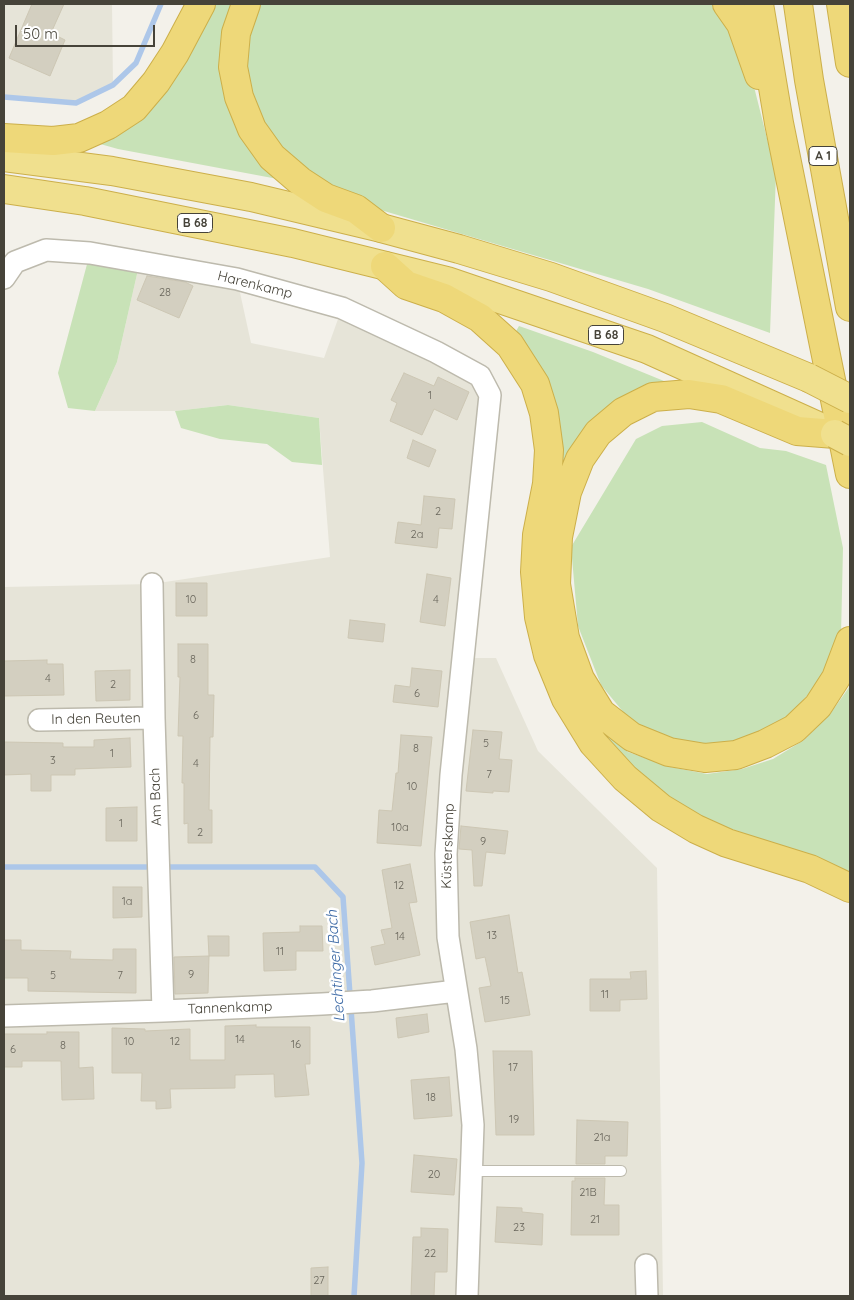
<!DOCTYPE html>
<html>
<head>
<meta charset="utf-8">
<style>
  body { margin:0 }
  #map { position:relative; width:854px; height:1300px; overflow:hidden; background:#f3f1ea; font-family:Quicksand,sans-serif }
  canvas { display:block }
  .frame { position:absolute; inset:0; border:5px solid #464339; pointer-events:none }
  .scale { position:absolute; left:15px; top:25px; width:140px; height:22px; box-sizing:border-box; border:2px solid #464339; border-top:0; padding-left:6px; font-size:15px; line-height:18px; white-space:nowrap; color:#464339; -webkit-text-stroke:4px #fff; paint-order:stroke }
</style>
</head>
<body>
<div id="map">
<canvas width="854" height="1300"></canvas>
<div class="frame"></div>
<div class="scale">50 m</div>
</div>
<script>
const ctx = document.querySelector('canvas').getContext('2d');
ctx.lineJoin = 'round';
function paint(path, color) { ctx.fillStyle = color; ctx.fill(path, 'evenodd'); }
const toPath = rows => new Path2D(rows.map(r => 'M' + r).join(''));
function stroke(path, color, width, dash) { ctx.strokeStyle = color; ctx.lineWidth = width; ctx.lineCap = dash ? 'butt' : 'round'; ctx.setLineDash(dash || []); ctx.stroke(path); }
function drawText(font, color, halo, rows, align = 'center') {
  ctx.font = font + ' Quicksand,sans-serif'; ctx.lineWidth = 5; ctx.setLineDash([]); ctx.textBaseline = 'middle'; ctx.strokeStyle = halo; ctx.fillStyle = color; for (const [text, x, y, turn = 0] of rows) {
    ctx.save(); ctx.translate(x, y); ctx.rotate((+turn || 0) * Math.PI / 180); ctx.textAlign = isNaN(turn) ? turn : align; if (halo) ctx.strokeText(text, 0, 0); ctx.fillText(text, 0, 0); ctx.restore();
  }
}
const residential = toPath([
  [4,4,112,4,113,85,76,103,4,97],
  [140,261,237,279,251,343,324,358,342,308,471,378,482,394,454,658,496,658,538,751,657,868,663,1296,4,1296,4,587,152,584,330,557,319,418,228,405,175,411,95,411,117,362]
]);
const green = toPath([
  [214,4,239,4,226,63,283,180,118,149,93,142,156,103,181,70],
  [259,4,719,4,747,59,776,174,770,333,648,289,340,198,291,167,245,91,246,48],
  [90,253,140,261,117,362,95,411,68,408,58,373],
  [519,326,593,352,664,381,661,387,647,390,555,503,558,421,545,374,515,333],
  [228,405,319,418,322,465,292,462,267,444,220,439,181,428,175,411],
  [702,422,760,448,786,451,826,465,843,548,841,635,816,686,782,723,726,745,678,742,634,725,601,685,578,626,571,547,636,439,662,426],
  [850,686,850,874,702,818,668,796,635,768,599,728,628,752,671,767,707,774,742,769,773,759,804,740,830,714]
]);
const stream = toPath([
  [4,97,76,103,113,85,136,63,161,4],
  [4,867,154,867],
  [163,867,315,867,343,897,362,1163,354,1296]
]);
const building = toPath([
  [32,4,64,4,51,33,65,40,50,76,9,58,32,4],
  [147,276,185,282,193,286,179,318,137,300,147,276],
  [404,373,434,386,438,377,469,392,457,420,434,409,422,435,390,421,397,403,391,400,404,373],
  [413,440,436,450,429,467,407,458,413,440],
  [424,496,455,499,452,529,439,528,437,548,395,543,398,522,421,525,424,496],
  [427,574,451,578,445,626,420,622,427,574],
  [176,583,207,583,207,616,176,616,176,583],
  [350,620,385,624,383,642,348,638,350,620],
  [178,644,208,644,208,695,214,695,213,737,210,737,209,810,212,810,212,843,188,843,188,823,184,824,184,783,182,783,183,736,178,736,180,677,178,677,178,644],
  [47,660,47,664,63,664,64,695,4,696,4,661,47,660],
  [412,668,442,671,438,707,393,702,395,685,410,687,412,668],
  [130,670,130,700,96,701,95,671,130,670],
  [473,730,502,732,499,759,512,760,509,792,493,791,493,793,466,791,473,730],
  [401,735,432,737,421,846,377,843,379,810,392,811,396,773,398,773,401,735],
  [130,738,131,767,75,769,75,775,51,775,51,791,31,791,31,774,4,775,4,742,63,743,63,747,94,747,94,740,130,738],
  [137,807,137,841,106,841,106,808,137,807],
  [461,826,508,831,505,854,486,852,482,886,474,886,472,850,459,849,461,826],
  [410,864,417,902,409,903,420,955,375,965,371,947,385,944,381,930,392,928,382,870,410,864],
  [113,887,142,887,142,917,113,918,113,887],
  [509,915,518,973,522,972,530,1015,485,1022,479,988,491,986,485,957,476,959,470,922,509,915],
  [300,926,322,926,323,951,296,951,296,970,264,971,263,933,300,932,300,926],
  [208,936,229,936,229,956,209,956,208,936],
  [4,940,21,940,21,950,71,951,70,959,113,960,113,949,136,949,136,993,28,991,28,978,4,978,4,940],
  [209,956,208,993,175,994,174,957,209,956],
  [646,971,647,999,620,1000,620,1011,590,1011,590,979,631,979,630,972,646,971],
  [427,1014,429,1032,398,1038,396,1018,427,1014],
  [256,1025,256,1027,310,1027,310,1064,305,1064,309,1095,275,1097,274,1074,235,1075,235,1088,170,1089,171,1108,156,1109,156,1101,141,1101,142,1073,112,1073,112,1028,145,1029,145,1031,190,1029,190,1060,225,1060,225,1026,256,1025],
  [47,1032,79,1032,79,1068,93,1067,94,1099,62,1100,61,1061,22,1061,22,1067,4,1067,4,1034,47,1034,47,1032],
  [493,1051,532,1051,534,1135,496,1135,493,1051],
  [449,1077,452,1116,414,1119,411,1080,449,1077],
  [577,1120,628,1122,627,1156,605,1156,605,1164,576,1164,577,1120],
  [414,1155,457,1159,454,1195,411,1192,414,1155],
  [575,1178,605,1178,604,1205,619,1205,619,1235,571,1235,572,1181,575,1181,575,1178],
  [497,1207,522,1208,522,1212,543,1214,542,1245,495,1242,497,1207],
  [421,1228,448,1229,447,1272,435,1272,434,1296,411,1296,413,1237,421,1237,421,1228],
  [328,1267,328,1296,311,1296,311,1268,328,1267]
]);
const service = toPath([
  [471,1171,621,1171]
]);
const minor = toPath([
  [4,278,15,262,46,250,90,253,237,279,342,308,436,352,480,376,490,395,451,775,446,854,448,937,466,1049,473,1125,467,1296],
  [152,584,154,718,163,1011],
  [39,720,154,718],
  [4,1016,163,1011,322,1004,372,1001,456,991],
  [646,1265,647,1296]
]);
const trunk = toPath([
  [4,157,112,171,251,197,381,228,459,249,551,277,665,318,809,378],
  [4,189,85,201,293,243,447,281,647,349,820,427]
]);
const motorway = toPath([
  [246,4,236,33,233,67,239,97,252,129,272,157,300,181,326,198,356,209,381,228],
  [727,4,741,24,759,75],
  [759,4,779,123,850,474],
  [798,4,809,80,850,307],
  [841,4,850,63],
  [4,138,53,141,79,138,108,125,134,108,156,82,175,53,201,4],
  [385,266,406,285,444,298,480,318,510,345,535,384,544,413,549,450,547,484,537,535,535,572,539,617,548,655,566,699,593,743,625,778,661,808,696,829,727,843,810,869,850,888],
  [835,434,797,431,721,399,689,394,653,397,623,412,598,433,580,459,567,492,558,537,556,584,565,638,580,679,601,713,632,737,669,752,705,758,736,755,765,744,794,729,818,706,836,678,850,641]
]);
const trunkBridge = toPath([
  [809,378,850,399],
  [835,434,850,442]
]);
const numberNames = [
  ["28",165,293],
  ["1",430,396],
  ["2",438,512],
  ["2a",417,535],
  ["10",191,600],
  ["4",436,600],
  ["8",193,660],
  ["4",48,679],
  ["2",113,685],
  ["6",417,694],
  ["6",196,716],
  ["5",486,744],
  ["8",416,749],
  ["1",112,754],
  ["3",53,761],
  ["4",196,764],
  ["7",489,775],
  ["10",412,787],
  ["1",121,824],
  ["10a",400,828],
  ["2",200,833],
  ["9",483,842],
  ["12",399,886],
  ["1a",127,902],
  ["13",492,936],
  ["14",400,937],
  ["11",280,952],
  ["9",191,975],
  ["5",53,976],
  ["7",120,976],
  ["11",605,995],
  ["15",505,1001],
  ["14",240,1040],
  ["10",129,1042],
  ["12",175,1042],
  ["16",296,1045],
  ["8",63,1046],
  ["6",13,1050],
  ["17",513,1068],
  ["18",431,1098],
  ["19",514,1120],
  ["21a",602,1138],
  ["20",434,1175],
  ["21B",588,1193],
  ["21",595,1220],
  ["23",519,1228],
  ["22",430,1254],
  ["27",319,1281]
];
const shields = [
  [823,156,28],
  [195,223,35],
  [606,335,35]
];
const shieldNames = [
  ["A 1",823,156],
  ["B 68",195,223],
  ["B 68",606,335]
];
const streetNames = [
  ["Harenkamp",255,285,14],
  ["In den Reuten",96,719,-1],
  ["Am Bach",156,797,-92],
  ["Küsterskamp",448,846,-88],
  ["Tannenkamp",230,1008,-2]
];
const waterNames = [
  ["Lechtinger Bach",336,966,-94]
];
paint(residential, '#e6e4d8');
paint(green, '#c8e2b7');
stroke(stream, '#adc7e9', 5.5);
paint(building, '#d3cfc0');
stroke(building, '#cdc7b4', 1);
stroke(service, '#bdbaad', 12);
stroke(minor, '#bdbaad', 24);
stroke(trunk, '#ccaf4a', 30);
stroke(motorway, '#ccaf4a', 30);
stroke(service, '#fff', 10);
stroke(minor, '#fff', 21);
stroke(trunk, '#f0e08e', 28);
stroke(motorway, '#eed879', 28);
stroke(trunkBridge, '#ccaf4a', 30, []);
stroke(trunkBridge, '#f0e08e', 28);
drawText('11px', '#69665b', null, numberNames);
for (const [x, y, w] of shields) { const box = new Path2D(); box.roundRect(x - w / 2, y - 9.5, w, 19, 4); ctx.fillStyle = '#fff'; ctx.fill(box); stroke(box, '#464339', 1); }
drawText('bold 12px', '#464339', null, shieldNames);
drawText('14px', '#464339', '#fff', streetNames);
drawText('italic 15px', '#3d6aa6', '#fff', waterNames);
</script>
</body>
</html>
